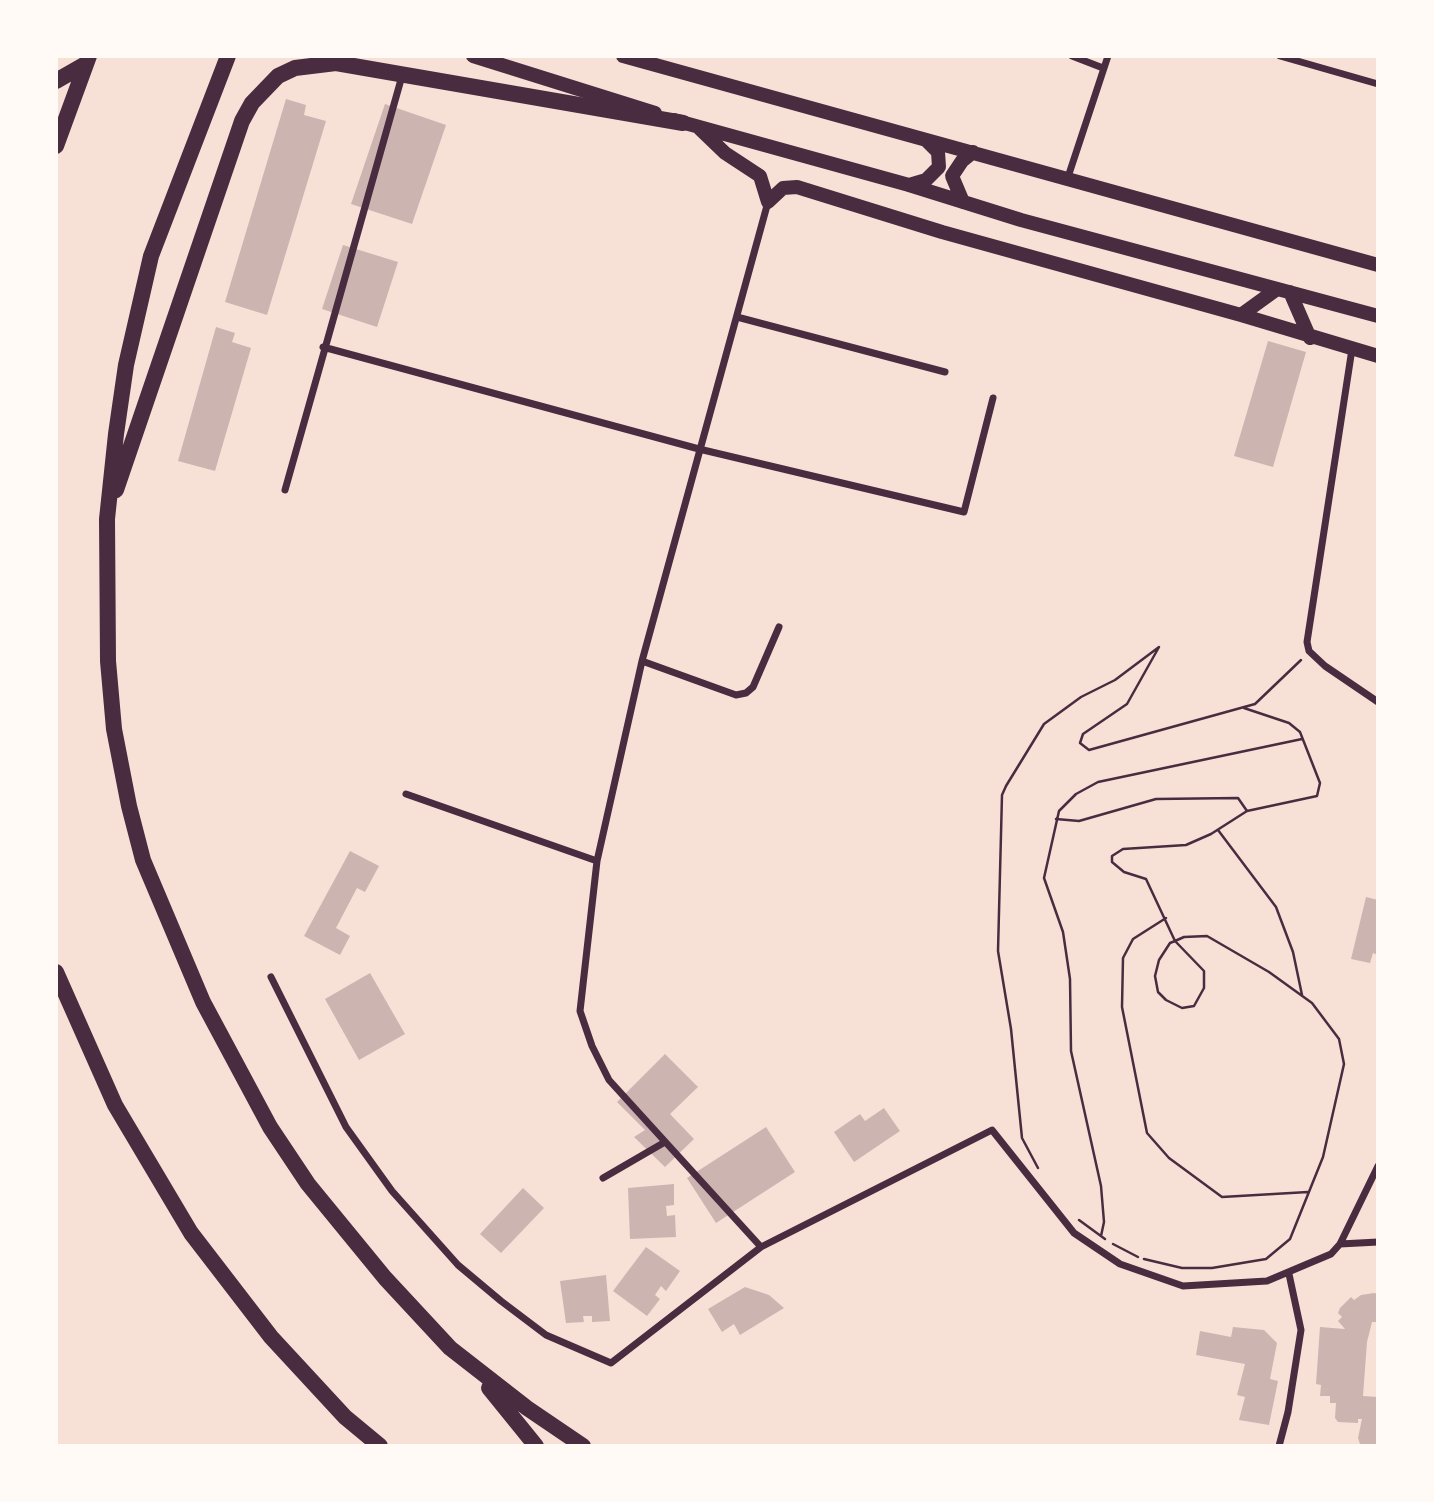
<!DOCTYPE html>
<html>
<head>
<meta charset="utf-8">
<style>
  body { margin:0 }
  #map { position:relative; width:1434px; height:1502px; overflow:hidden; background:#f7e1d7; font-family:"Golos Text",sans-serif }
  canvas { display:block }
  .frame { position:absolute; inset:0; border:58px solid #fffaf5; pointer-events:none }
</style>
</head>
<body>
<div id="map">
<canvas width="1434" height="1502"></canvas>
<div class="frame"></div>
</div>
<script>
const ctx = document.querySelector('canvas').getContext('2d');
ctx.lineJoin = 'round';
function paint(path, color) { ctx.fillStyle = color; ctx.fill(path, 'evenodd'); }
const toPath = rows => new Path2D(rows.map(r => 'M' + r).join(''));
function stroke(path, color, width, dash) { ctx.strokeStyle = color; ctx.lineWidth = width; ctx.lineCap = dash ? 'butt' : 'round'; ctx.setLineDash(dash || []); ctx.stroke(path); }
const building = toPath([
  [286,99,306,105,304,115,326,121,267,315,225,302],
  [385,104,446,125,412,224,351,204],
  [343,245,398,262,377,327,322,309],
  [216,327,235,333,232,342,251,348,215,471,178,461],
  [1268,341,1306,352,1273,467,1234,456],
  [350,851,379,866,365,892,357,888,336,928,350,936,340,955,304,936],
  [1366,897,1378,900,1378,955,1373,953,1370,963,1351,959],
  [370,973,405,1034,359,1060,325,999],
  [665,1054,698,1087,670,1114,694,1139,665,1167,634,1137,645,1130,617,1102],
  [884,1108,900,1131,854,1162,834,1132,860,1114,865,1121],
  [766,1127,795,1172,716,1223,687,1178],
  [674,1184,674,1205,666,1206,667,1216,675,1215,676,1237,630,1239,628,1188],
  [523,1188,544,1208,501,1253,480,1234],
  [646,1247,680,1271,666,1291,661,1286,655,1295,660,1299,647,1316,613,1291],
  [606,1275,610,1321,592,1322,592,1316,583,1316,584,1322,566,1323,560,1281],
  [745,1287,769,1295,784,1308,740,1335,734,1324,722,1332,708,1309],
  [1374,1293,1378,1294,1378,1322,1372,1322,1367,1342,1363,1396,1378,1397,1378,1445,1360,1444,1358,1438,1362,1419,1358,1419,1358,1423,1338,1422,1335,1418,1336,1403,1330,1403,1330,1396,1320,1396,1321,1385,1316,1384,1320,1327,1345,1329,1338,1321,1342,1317,1338,1313,1340,1308,1351,1297,1354,1300,1361,1295],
  [1233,1327,1264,1330,1277,1343,1270,1379,1278,1381,1269,1425,1239,1420,1245,1397,1237,1395,1245,1364,1196,1355,1200,1331,1231,1337]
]);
const path = toPath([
  [1056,819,1079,821,1156,799,1238,798,1247,811],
  [1218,830,1276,907,1293,952,1302,995],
  [1166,918,1133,939,1123,958,1122,1007,1147,1133,1169,1158,1222,1197,1308,1192],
  [1038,1168,1022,1138,1011,1029,998,951,1002,795,1006,786,1044,724,1081,697,1115,680,1159,647,1127,704,1083,734,1080,743,1089,750,1255,704,1301,660],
  [1079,1220,1105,1239],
  [1101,1236,1104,1222,1101,1186,1071,1051,1070,979,1063,932,1044,878,1059,811,1076,794,1098,782,1302,739],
  [1113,1244,1138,1257],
  [1144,1259,1182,1268,1212,1268,1266,1259,1290,1239,1323,1157,1344,1064,1339,1039,1312,1003,1269,972,1207,936,1184,937,1175,941,1170,943,1159,960,1155,976,1158,992,1166,1000,1182,1008,1194,1006,1204,988,1204,971,1175,941,1146,879,1124,872,1112,862,1112,856,1123,849,1186,845,1211,834,1247,811,1317,796,1320,783,1300,732,1289,723,1244,708]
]);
const minor = toPath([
  [1072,56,1103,68],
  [1280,56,1378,84],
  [1068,177,1108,56],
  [737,317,945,372],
  [323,347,699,449,964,512,993,398],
  [1352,349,1307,642,1309,651,1325,666,1378,702],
  [285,490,402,76],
  [642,661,736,695,746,693,753,687,779,627],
  [406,794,597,861],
  [271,977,346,1127,392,1191,458,1265,501,1301,546,1335,611,1363,761,1247,992,1130,1074,1233,1120,1264,1183,1286,1267,1281,1331,1254,1340,1244,1378,1166],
  [603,1178,665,1142],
  [1340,1244,1378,1242],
  [761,1247,609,1080,592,1046,580,1011,597,861,642,661,768,202],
  [1279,1446,1288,1412,1301,1330,1289,1274]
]);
const primary = toPath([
  [473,56,655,113],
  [623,56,1378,265],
  [674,120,909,185,1021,220,1378,316],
  [700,129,725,153,760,176,768,202],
  [909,185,926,180,939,167,938,152,926,140],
  [768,202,783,188,797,187,942,232,1241,315,1378,356],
  [963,202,952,176,962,161,973,152],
  [1290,292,1310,338],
  [1241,315,1277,289]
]);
const trunk = toPath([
  [228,56,151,256,126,365,116,434,107,519,108,661,114,729,129,806,143,860,203,1002,270,1127,308,1184,385,1278,450,1348,527,1408,583,1446],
  [56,81,84,65],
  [56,146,89,56],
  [116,490,242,121,252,103,278,76,295,68,336,63,683,123],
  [56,972,115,1105,191,1233,271,1337,345,1417,380,1446],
  [489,1388,536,1446]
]);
paint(building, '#ccb4b1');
stroke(path, '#4a2c40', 2.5);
stroke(minor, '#4a2c40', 7);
stroke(primary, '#4a2c40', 14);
stroke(trunk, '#4a2c40', 16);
</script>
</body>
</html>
